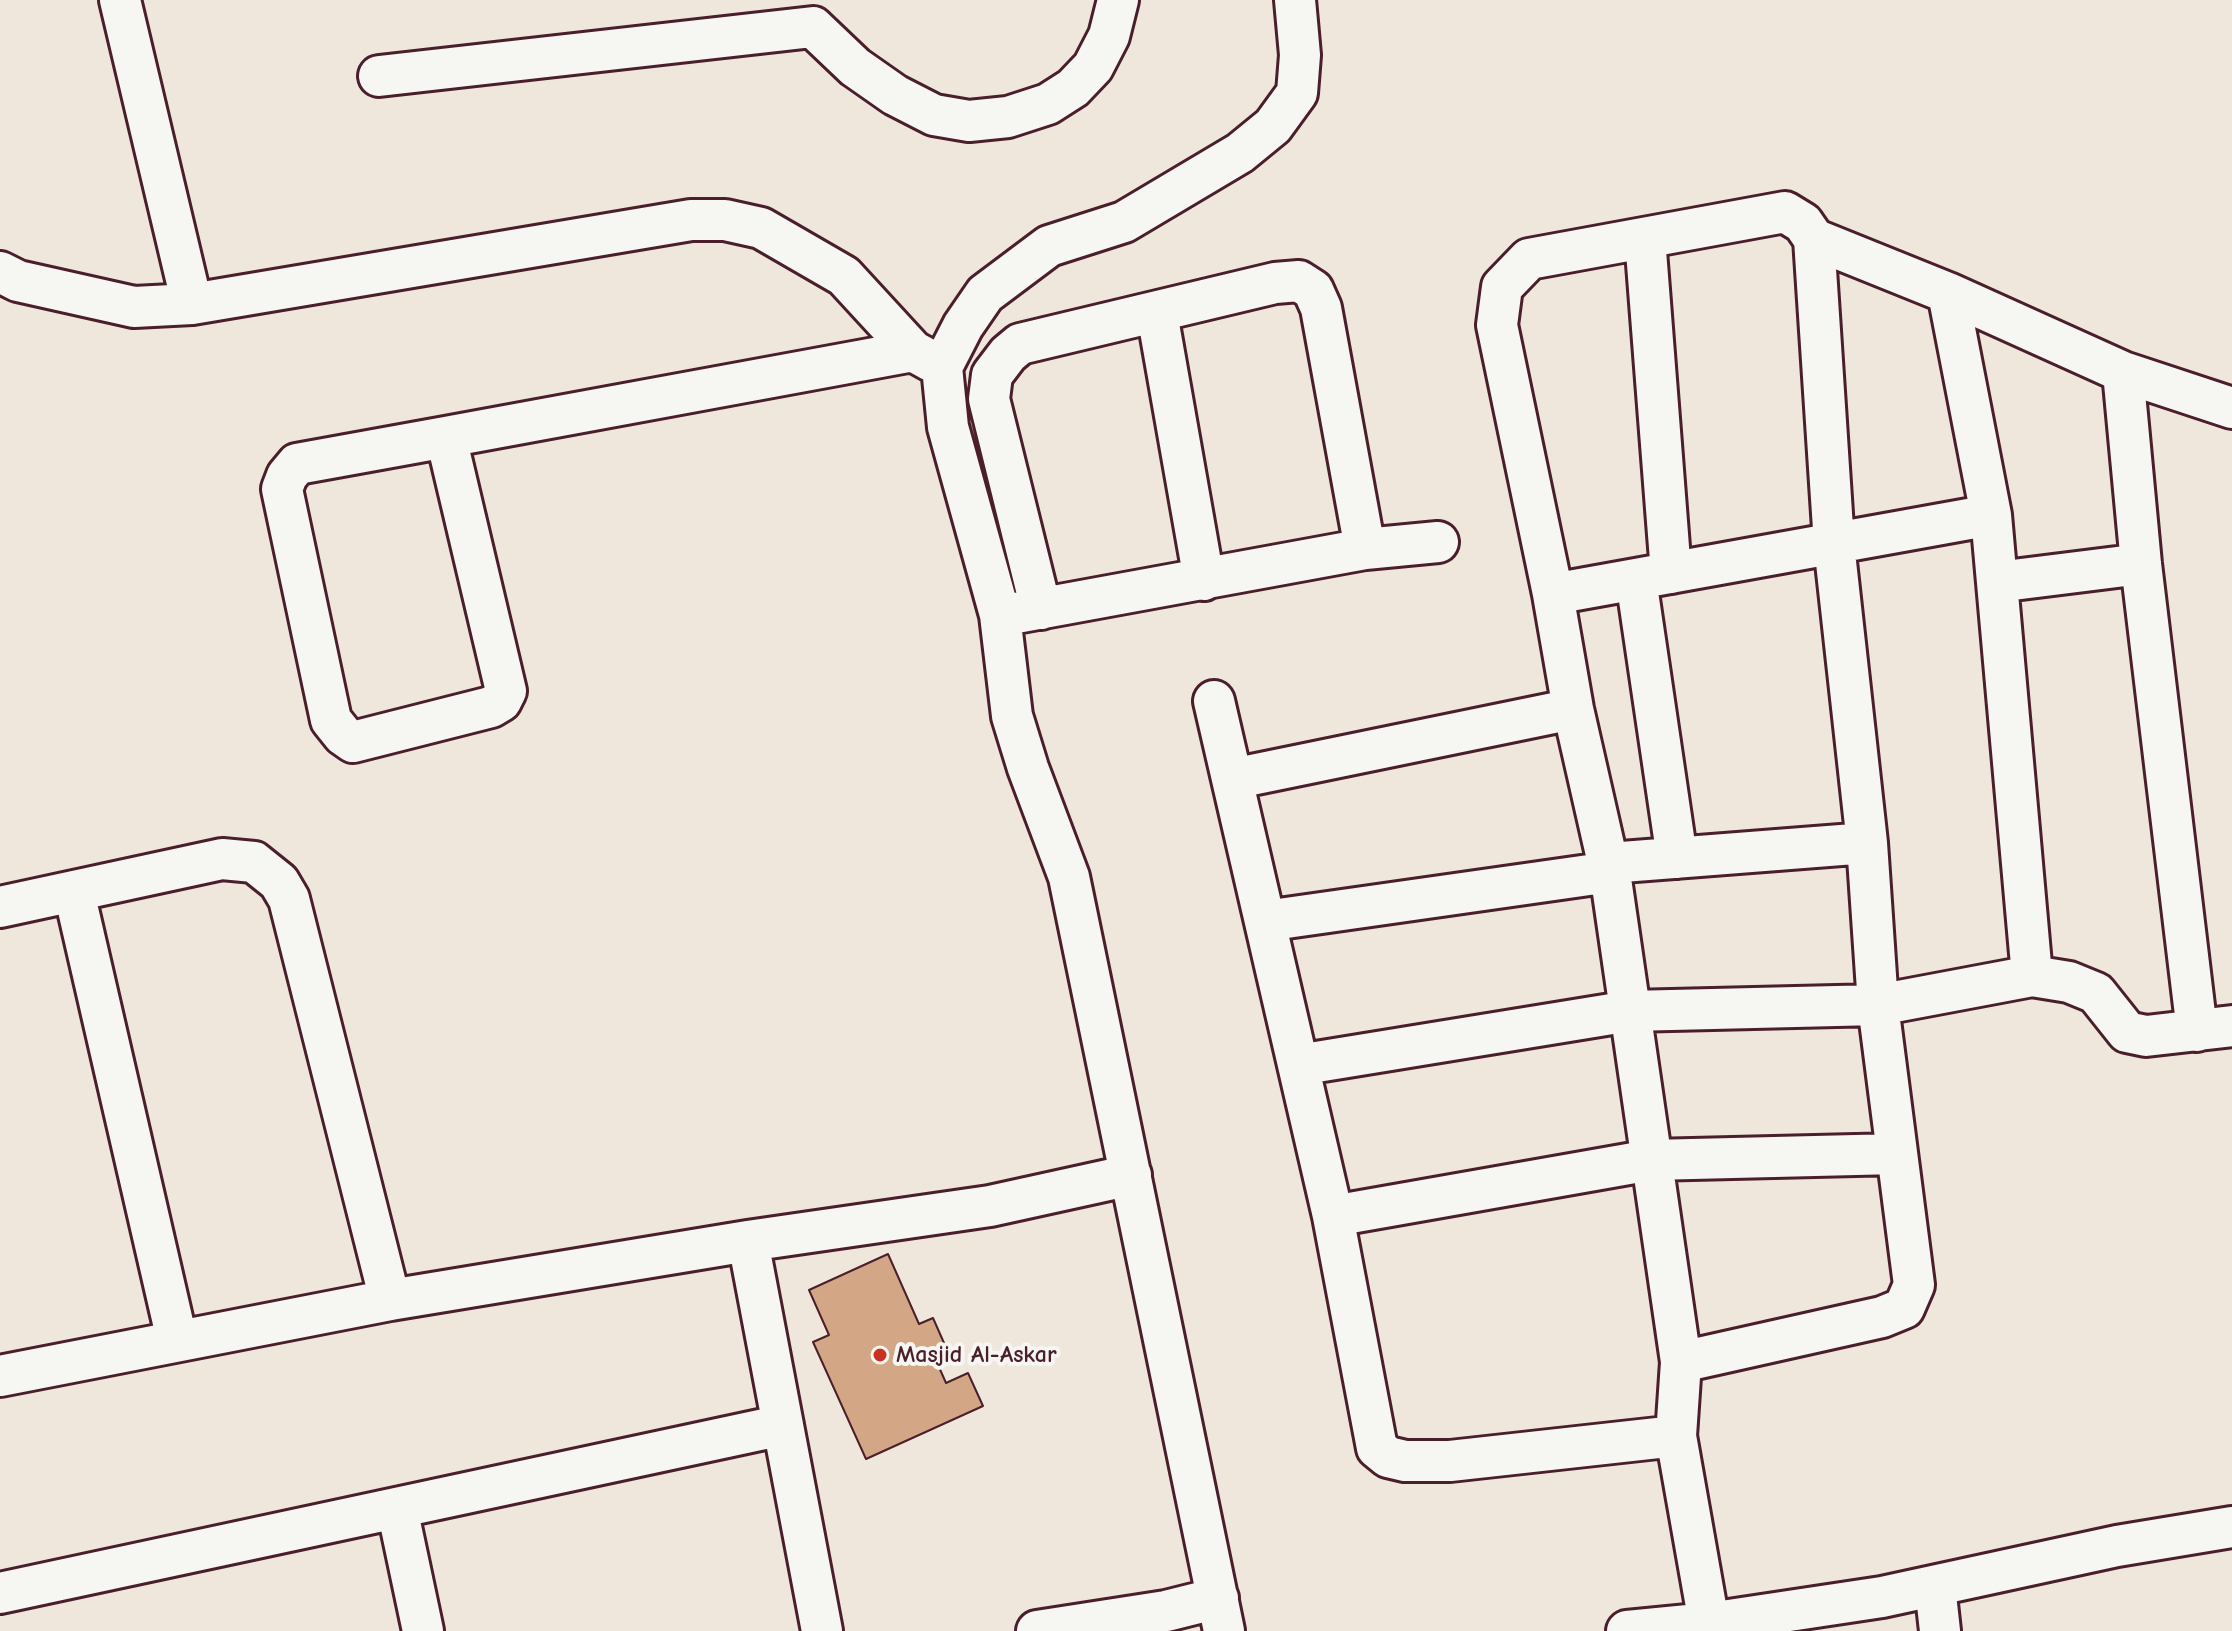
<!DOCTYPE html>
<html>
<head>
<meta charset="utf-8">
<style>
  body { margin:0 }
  canvas { display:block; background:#efe6dc }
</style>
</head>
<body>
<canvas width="2232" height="1631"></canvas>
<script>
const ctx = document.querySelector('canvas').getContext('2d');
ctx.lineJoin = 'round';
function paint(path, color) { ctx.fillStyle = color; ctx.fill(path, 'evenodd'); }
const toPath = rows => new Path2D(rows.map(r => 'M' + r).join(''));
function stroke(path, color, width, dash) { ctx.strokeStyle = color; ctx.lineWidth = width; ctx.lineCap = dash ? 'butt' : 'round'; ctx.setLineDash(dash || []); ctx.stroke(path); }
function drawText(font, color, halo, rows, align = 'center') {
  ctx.font = font + ' "Comic Neue",sans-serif'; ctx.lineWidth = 8; ctx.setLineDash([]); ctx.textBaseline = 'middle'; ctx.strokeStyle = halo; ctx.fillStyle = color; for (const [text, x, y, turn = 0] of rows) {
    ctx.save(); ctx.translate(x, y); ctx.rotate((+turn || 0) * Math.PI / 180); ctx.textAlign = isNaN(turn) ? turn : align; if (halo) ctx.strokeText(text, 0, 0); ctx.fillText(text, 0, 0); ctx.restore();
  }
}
const building = toPath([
  [888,1254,919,1324,933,1318,948,1352,935,1358,946,1383,968,1373,983,1406,866,1459,813,1342,829,1335,809,1290,888,1254]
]);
const minor = toPath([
  [120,0,192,304],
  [379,76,813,27,855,67,895,95,934,115,969,121,1008,117,1048,104,1073,88,1093,67,1109,36,1118,0],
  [1645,238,1671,573],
  [1814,239,1948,293,2123,372,2232,408],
  [0,272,18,281,134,307,192,304,691,220,725,220,761,228,844,276,913,351,931,361],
  [1948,293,1991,515,2032,976],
  [1157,313,1204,580],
  [2123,372,2141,564,2197,1031],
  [446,437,506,691,501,701,491,707,353,742,343,735,331,720,282,489,287,476,297,464,446,437,913,351],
  [1636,579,1677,858],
  [1997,582,2141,564],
  [1553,594,1991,515],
  [1041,609,989,399,992,375,1008,354,1020,344,1275,283,1299,281,1313,290,1321,308,1365,549],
  [1016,613,1365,549,1438,542],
  [1214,701,1333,1216,1377,1448,1388,1457,1405,1461,1450,1461,1676,1436],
  [1232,779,1573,709],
  [1609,863,1867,843],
  [74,892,177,1340],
  [0,907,222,859,254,862,279,882,289,899,390,1300],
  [1265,921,1610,872],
  [1298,1065,1630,1011,1878,1005,2032,976,2069,982,2096,993,2127,1032,2146,1036,2232,1026],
  [1333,1216,1651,1160,1897,1154],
  [748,1241,822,1631],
  [1681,1362,1882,1317,1904,1308,1914,1285,1878,1005,1867,843,1834,544,1814,239,1803,223,1785,212,1529,259,1502,287,1497,325,1553,594,1573,709,1610,872,1681,1362,1676,1436,1709,1623],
  [0,1376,390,1300,748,1241,990,1206,1131,1175],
  [397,1508,423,1631],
  [1935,1586,1940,1631],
  [0,1593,783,1425],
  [1037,1631,1166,1611,1218,1598],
  [1224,1631,1069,877,1028,768,1012,716,1000,615,948,427,942,367,963,326,985,294,1049,246,1124,222,1240,153,1273,126,1297,93,1300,55,1295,0],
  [1627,1631,1709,1623,1882,1597,2117,1546,2232,1527]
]);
const markers = [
  [880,1355,8,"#c8321e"]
];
const poiNames = [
  ["Masjid Al-Askar",896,1355]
];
paint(building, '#d3a785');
stroke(building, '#4a1f2b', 2);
stroke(minor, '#4a1f2b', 46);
stroke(minor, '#f6f6f2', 40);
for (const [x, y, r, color] of markers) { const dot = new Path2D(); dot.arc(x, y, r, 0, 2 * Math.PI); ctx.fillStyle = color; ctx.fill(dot); stroke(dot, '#f6f6f2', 3); }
drawText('bold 24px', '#4a1f2b', '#f6f6f2', poiNames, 'left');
</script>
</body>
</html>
